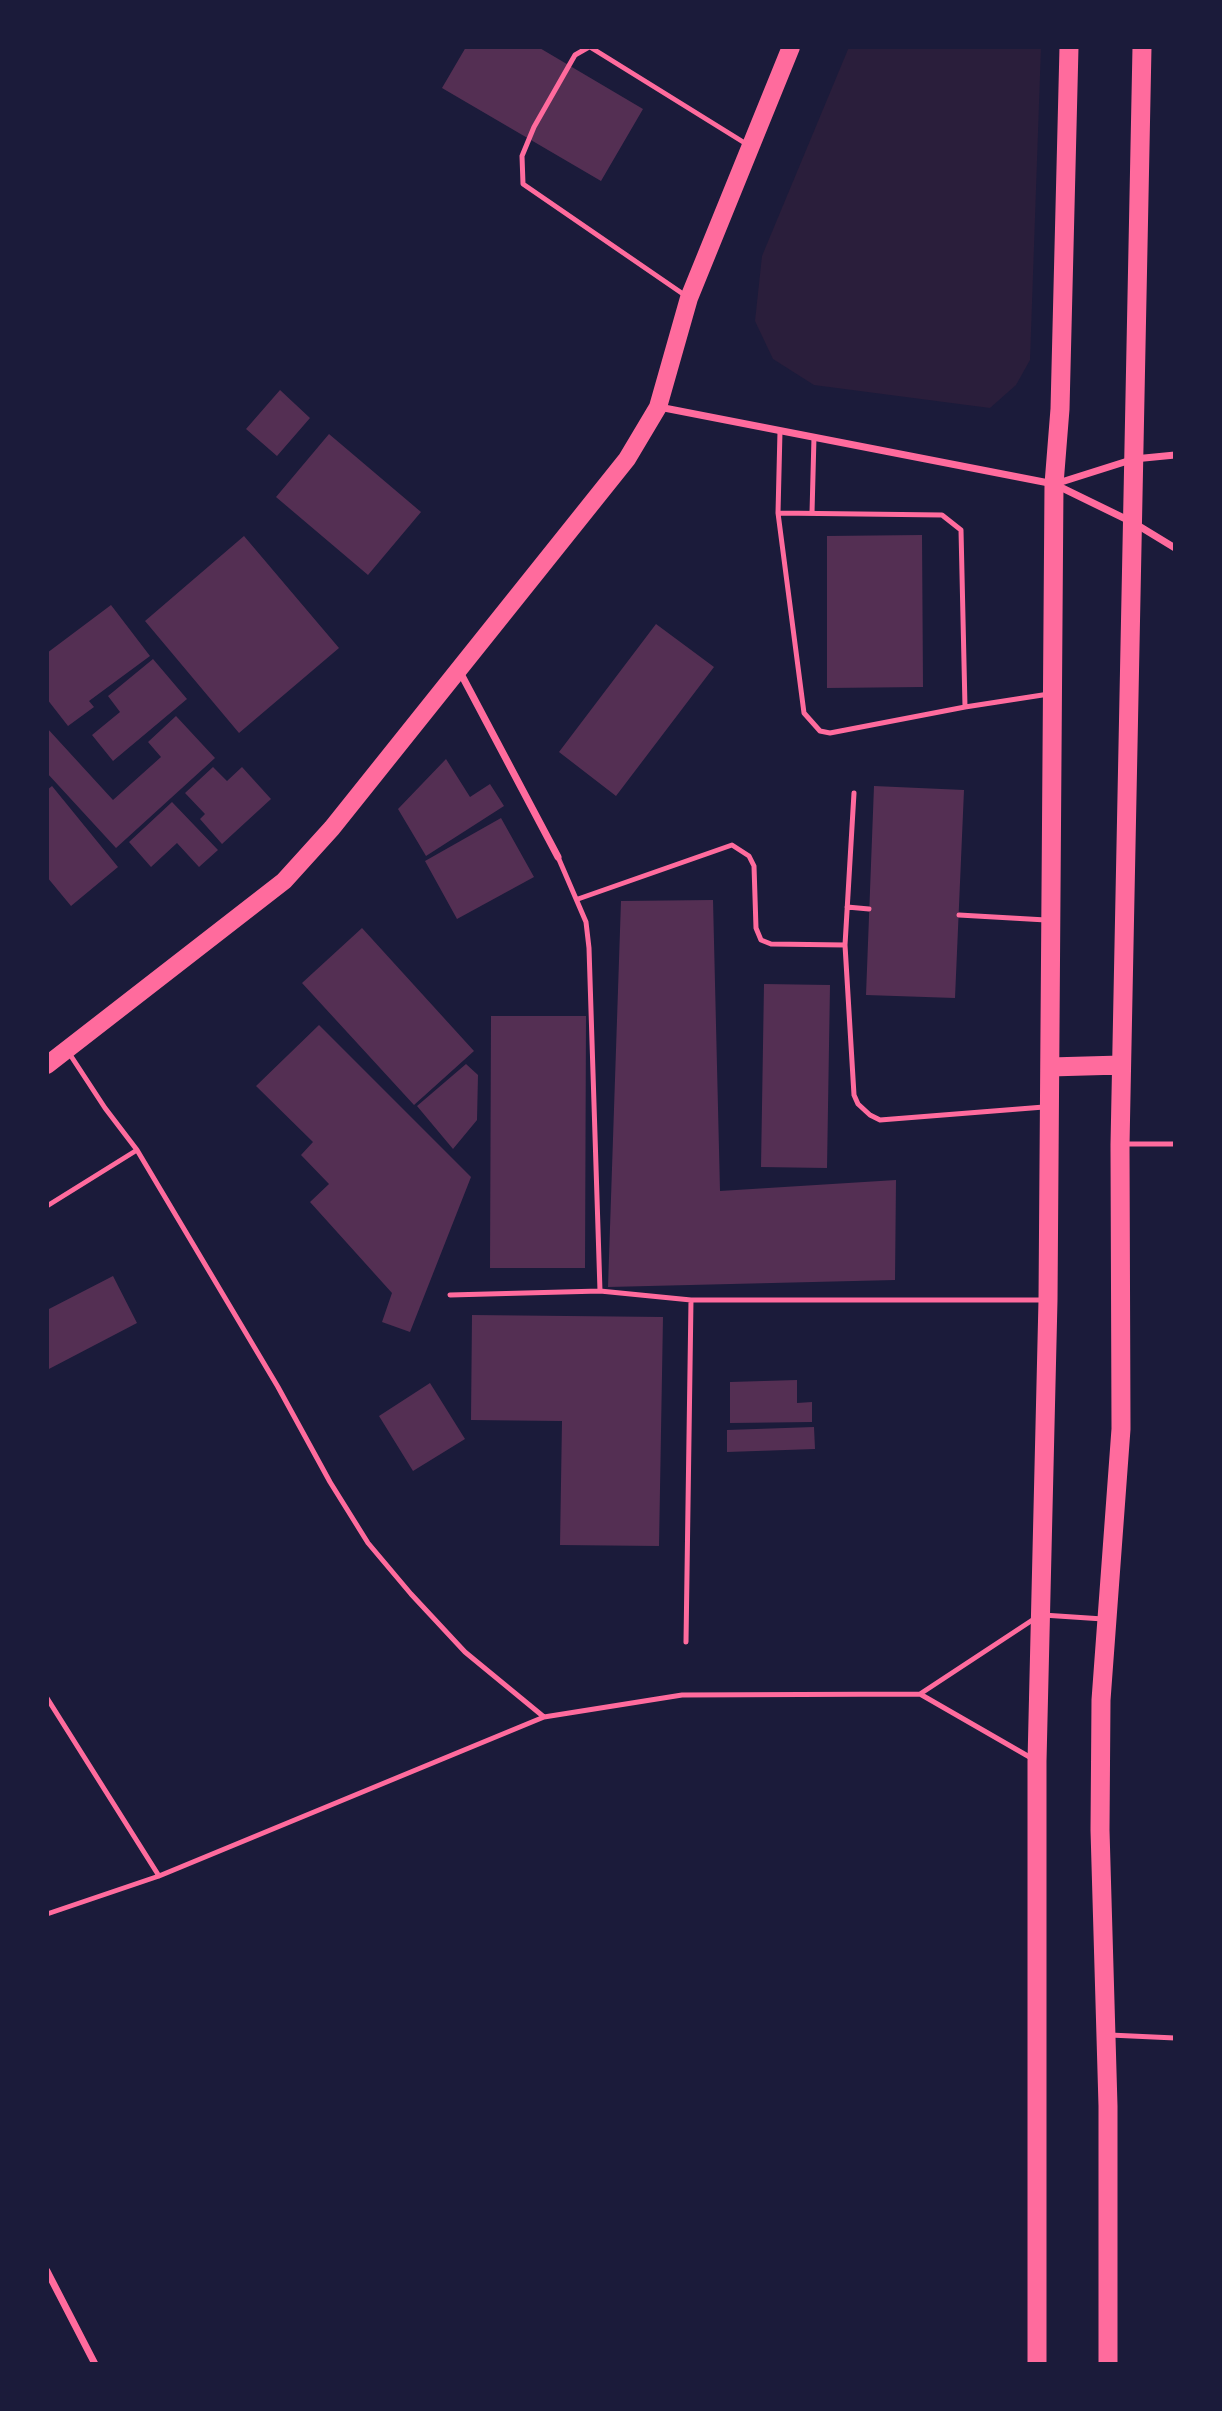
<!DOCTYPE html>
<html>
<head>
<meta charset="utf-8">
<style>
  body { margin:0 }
  #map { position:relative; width:1222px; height:2411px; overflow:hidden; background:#1b1b3a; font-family:"Golos Text",sans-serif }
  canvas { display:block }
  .frame { position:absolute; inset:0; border:49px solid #1b1b3a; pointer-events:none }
</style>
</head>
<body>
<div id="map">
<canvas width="1222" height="2411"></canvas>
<div class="frame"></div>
</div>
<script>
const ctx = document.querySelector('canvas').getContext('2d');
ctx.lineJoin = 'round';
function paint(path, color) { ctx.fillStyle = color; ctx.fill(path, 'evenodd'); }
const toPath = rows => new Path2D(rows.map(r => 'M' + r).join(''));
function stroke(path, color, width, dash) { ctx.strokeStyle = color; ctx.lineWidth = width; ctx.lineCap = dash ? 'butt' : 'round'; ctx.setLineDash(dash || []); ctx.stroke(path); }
const green = toPath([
  [849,47,1041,47,1030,360,1016,385,990,408,814,385,773,359,755,321,762,256]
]);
const building = toPath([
  [466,47,538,47,643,109,601,181,442,88],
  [280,390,310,418,277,456,246,429],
  [329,434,421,512,368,575,276,497],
  [922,535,923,687,827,688,827,536],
  [244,536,339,648,239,733,145,621],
  [111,605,150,656,89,701,94,707,68,726,47,699,47,653],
  [656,624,714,667,616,796,559,752],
  [153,659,187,699,113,761,92,735,120,712,108,696],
  [176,716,215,758,116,848,47,773,47,728,113,800,161,757,148,742],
  [446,759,470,797,490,784,504,806,426,856,398,809],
  [213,767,227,781,242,767,271,799,222,844,200,819,205,814,185,793],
  [52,786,118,867,71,906,47,877,47,790],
  [874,786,964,790,955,998,866,995],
  [172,802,218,850,199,867,177,843,151,867,129,842],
  [501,818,534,877,457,919,425,861],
  [713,900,720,1191,896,1180,895,1280,608,1287,621,901],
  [362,928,474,1051,414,1105,302,983],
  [764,984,830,985,827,1168,761,1167],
  [491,1016,586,1016,585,1268,490,1268],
  [319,1025,471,1177,410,1332,382,1322,392,1293,310,1202,329,1184,301,1155,313,1142,256,1086],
  [466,1064,478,1075,477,1120,453,1149,417,1106],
  [113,1276,137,1323,47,1370,47,1310],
  [472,1315,663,1317,659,1546,560,1545,562,1421,471,1420],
  [797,1380,797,1403,812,1402,812,1422,730,1423,730,1382],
  [430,1383,465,1439,413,1471,379,1416],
  [814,1427,815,1449,727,1452,727,1430]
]);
const service = toPath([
  [589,47,575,55,534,127,522,156,523,184,686,296],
  [590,47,748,145],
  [780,431,778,513,804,713,820,731,830,733,965,707,1049,694],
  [778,513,942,515,961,530,965,707],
  [812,513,814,437],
  [854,793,845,945,854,1095,858,1104,870,1115,880,1120,1044,1107],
  [558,857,586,922,589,948,600,1291],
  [578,899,732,845,749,856,754,866,756,928,761,940,771,944,845,945],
  [847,907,869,909],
  [959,915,1046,920],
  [69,1053,105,1108,137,1150,278,1387,330,1482,368,1543,411,1594,465,1652,544,1717,682,1695,920,1694,1033,1759],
  [1125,1144,1175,1144],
  [47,1206,137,1150],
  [450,1295,600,1291,691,1300,1045,1300],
  [1043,1615,1103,1619],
  [686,1642,691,1300],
  [920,1694,1034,1619],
  [47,1698,159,1876],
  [47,1914,159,1876,544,1717],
  [1110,2035,1175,2038]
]);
const minor = toPath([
  [659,407,1054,484,1134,523,1175,548],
  [1055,484,1134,459,1175,455],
  [460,672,558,857],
  [47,2271,95,2364]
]);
const primary = toPath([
  [47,1065,284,881,332,828,627,459,658,407,689,298,791,47]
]);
const trunk = toPath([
  [1050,1067,1121,1065],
  [1037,2364,1037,1761,1048,1300,1054,484,1060,409,1069,47],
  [1108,2364,1108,2106,1100,1830,1101,1700,1121,1429,1120,1145,1142,47]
]);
paint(green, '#2a1e3b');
paint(building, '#542f53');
stroke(service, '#ff6b9d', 5);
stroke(minor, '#ff6b9d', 7);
stroke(primary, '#ff6b9d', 18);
stroke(trunk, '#ff6b9d', 19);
</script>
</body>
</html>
